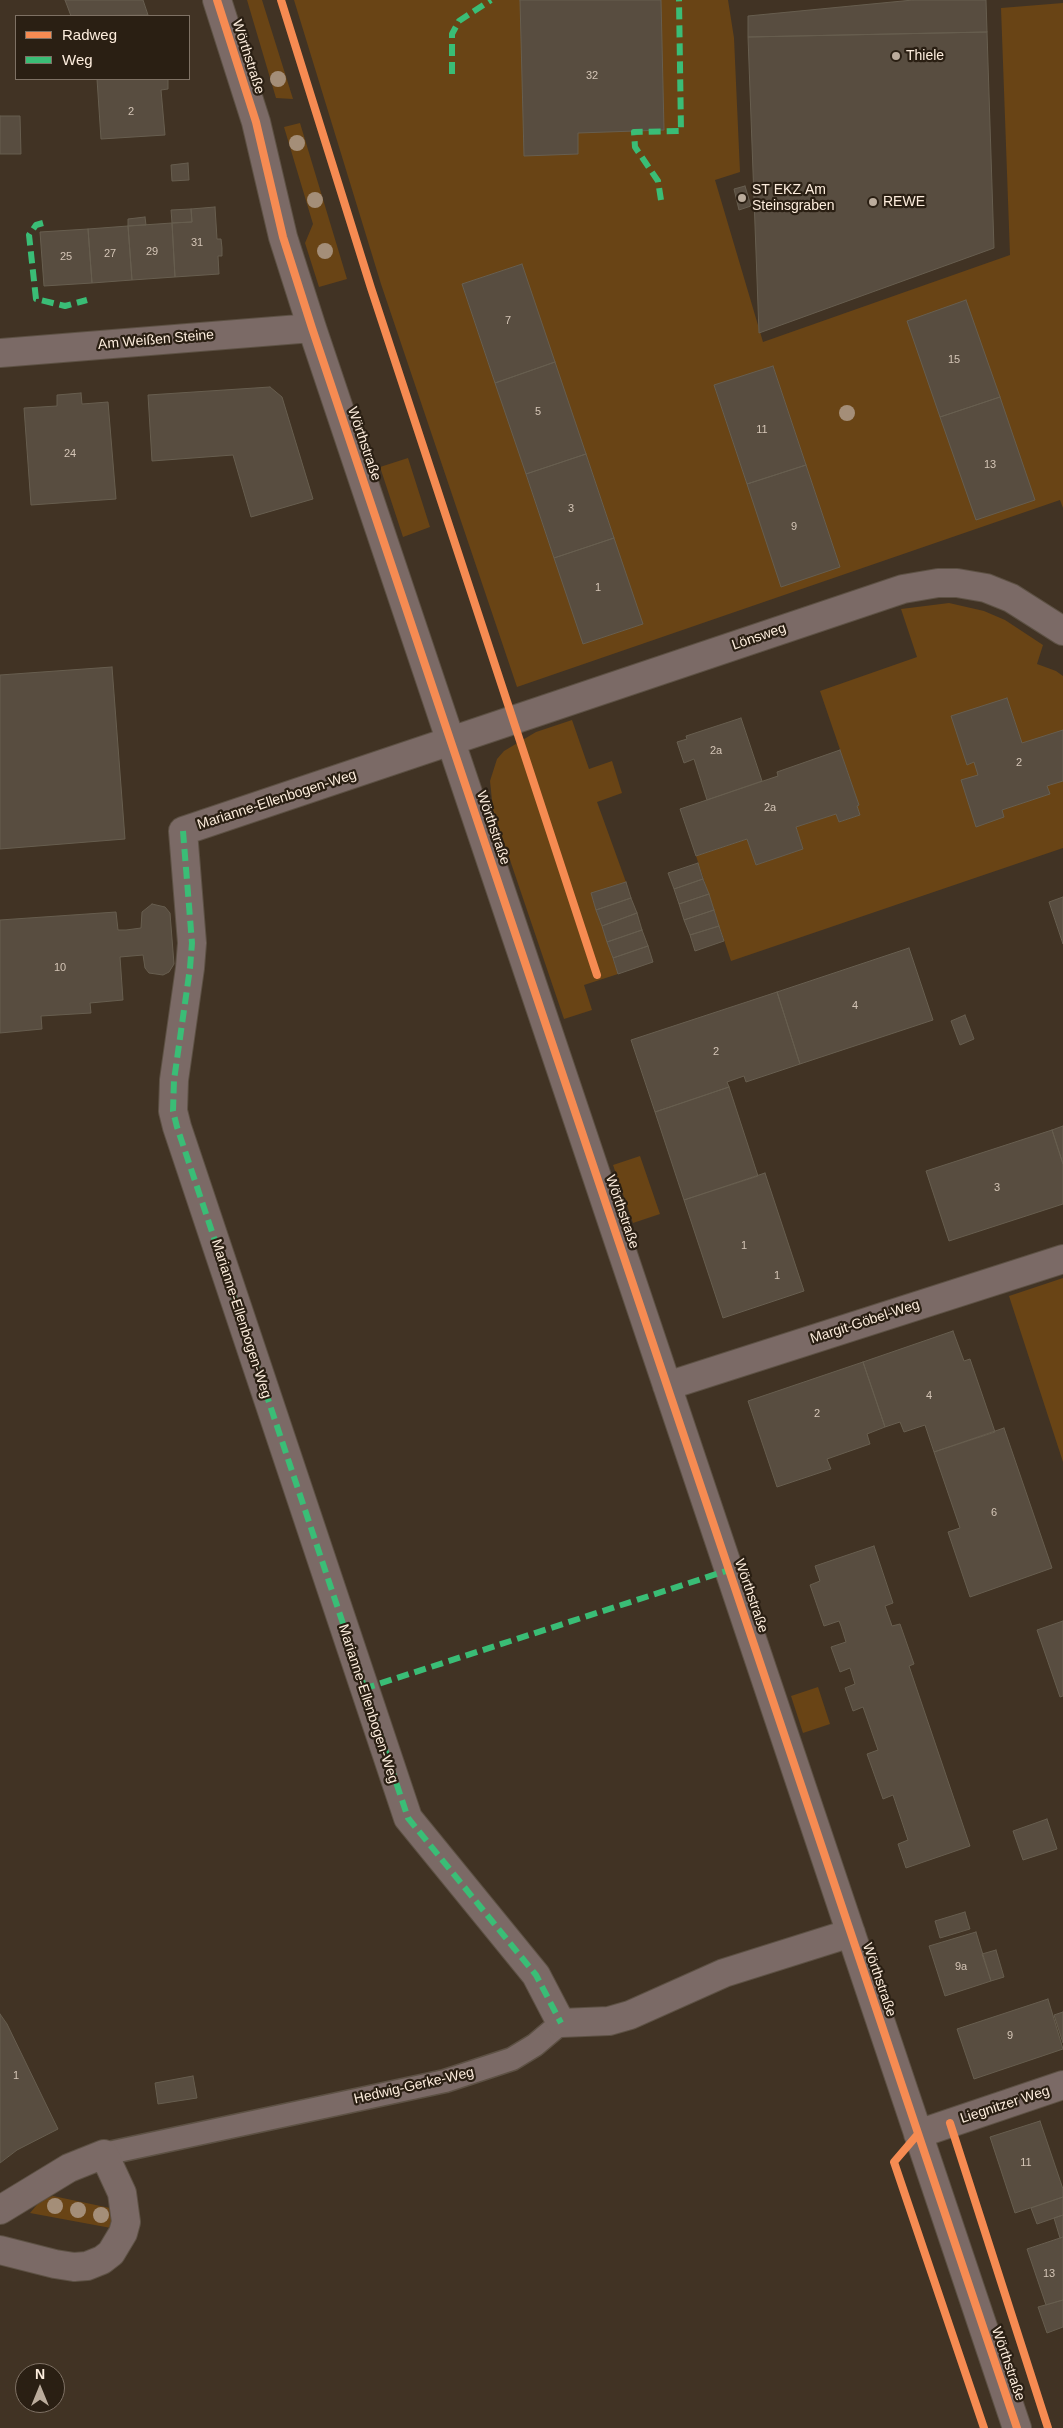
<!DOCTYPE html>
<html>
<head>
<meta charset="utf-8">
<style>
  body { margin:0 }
  #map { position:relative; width:1063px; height:2428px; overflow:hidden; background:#413324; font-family:Helvetica,sans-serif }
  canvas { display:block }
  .legend { position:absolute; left:15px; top:15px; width:175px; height:65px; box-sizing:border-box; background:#2a1f13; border:1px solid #7e7164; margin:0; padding:6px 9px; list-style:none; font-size:15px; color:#fdeddd }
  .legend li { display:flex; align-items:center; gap:10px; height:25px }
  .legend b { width:25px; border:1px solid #7e7164 }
  .north { position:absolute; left:15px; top:2363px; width:50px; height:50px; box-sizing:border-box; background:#2a1f13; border:1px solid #7e7164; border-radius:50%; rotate:0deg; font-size:14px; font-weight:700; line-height:20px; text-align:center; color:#fdeddd }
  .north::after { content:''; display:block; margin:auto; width:18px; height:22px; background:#bbac9c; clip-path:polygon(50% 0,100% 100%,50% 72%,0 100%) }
</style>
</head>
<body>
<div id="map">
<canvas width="1063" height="2428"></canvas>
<ul class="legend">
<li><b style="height:6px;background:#f68b52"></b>Radweg</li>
<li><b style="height:6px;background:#3abd76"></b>Weg</li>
</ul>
<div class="north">N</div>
</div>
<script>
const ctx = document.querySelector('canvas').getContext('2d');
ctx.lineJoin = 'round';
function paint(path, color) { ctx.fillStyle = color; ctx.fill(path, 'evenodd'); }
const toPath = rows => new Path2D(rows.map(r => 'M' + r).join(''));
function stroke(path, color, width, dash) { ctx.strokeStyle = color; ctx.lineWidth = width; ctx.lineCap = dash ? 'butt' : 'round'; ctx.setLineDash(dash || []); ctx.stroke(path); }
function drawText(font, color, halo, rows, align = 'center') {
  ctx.font = font + ' Helvetica,sans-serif'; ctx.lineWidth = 4.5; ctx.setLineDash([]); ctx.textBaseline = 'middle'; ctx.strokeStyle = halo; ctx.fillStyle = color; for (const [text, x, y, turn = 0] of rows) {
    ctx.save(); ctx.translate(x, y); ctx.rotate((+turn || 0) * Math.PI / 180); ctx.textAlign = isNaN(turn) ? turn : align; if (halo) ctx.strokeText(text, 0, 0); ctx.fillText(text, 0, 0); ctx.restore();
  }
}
const green = toPath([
  [247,0,262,0,293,99,276,98],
  [294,0,728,0,734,38,740,172,715,180,763,342,1010,255,1001,8,1063,3,1063,508,1060,500,517,687,381,284],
  [300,123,347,279,319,287,305,243,313,224,284,127],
  [408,458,430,527,403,537,380,467],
  [949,603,984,611,1005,620,1043,645,1037,664,1056,671,1063,676,1063,848,731,961,696,856,747,839,756,865,803,849,796,827,836,814,839,822,860,815,857,806,859,805,820,691,917,657,901,609],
  [572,720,589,769,612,761,622,793,597,802,626,882,591,894,618,974,584,985,592,1010,564,1019,493,810,490,781,497,759,504,751,536,732],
  [640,1156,660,1214,633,1223,613,1165],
  [1063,1278,1063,1462,1009,1296],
  [818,1687,830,1724,803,1733,791,1696],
  [53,2196,110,2208,116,2213,111,2228,30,2213,41,2200]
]);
const building = toPath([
  [65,0,143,0,148,15,71,16,65,0],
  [520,0,661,0,664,130,578,133,578,154,524,156,520,0],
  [913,0,986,0,987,32,748,37,748,16,913,0],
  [987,32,994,248,759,333,748,37,987,32],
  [97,79,168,79,168,89,161,90,165,135,101,139,97,79],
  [0,116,20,116,21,154,0,154,0,116],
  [188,163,189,180,172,181,171,165,188,163],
  [745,186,751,206,739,210,734,189,745,186],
  [215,207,217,239,221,239,222,248,222,256,218,256,219,274,175,277,172,223,192,222,191,209,215,207],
  [191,209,192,222,172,223,171,210,191,209],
  [145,217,146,225,128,226,128,219,145,217],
  [172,223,175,277,132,280,128,226,172,223],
  [128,226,132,280,92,283,88,229,128,226],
  [88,229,92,283,44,286,40,232,88,229],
  [522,264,555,362,495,383,462,284,522,264],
  [966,300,1000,397,940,417,907,321,966,300],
  [555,362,586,454,526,474,495,383,555,362],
  [773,366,806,465,747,484,714,385,773,366],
  [270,387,282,397,313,499,251,517,233,455,152,461,148,395,270,387],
  [81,393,82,404,108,402,116,499,31,505,24,408,57,406,57,395,81,393],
  [1000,397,1035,500,976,520,940,417,1000,397],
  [586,454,614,538,554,558,526,474,586,454],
  [806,465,840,567,781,587,747,484,806,465],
  [614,538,643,624,583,644,554,558,614,538],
  [112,667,125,839,0,849,0,675,112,667],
  [1007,698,1022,743,1063,730,1063,781,1047,786,1050,794,1002,810,1004,817,976,827,961,780,978,775,974,762,967,765,951,716,1007,698],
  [741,718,762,781,707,800,694,759,684,763,677,742,687,739,686,736,741,718],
  [840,750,859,805,857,806,860,815,839,822,836,814,796,827,803,849,756,865,747,839,696,856,680,809,778,776,777,772,840,750],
  [698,863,703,879,674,889,668,873,698,863],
  [703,879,709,894,679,904,674,889,703,879],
  [626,882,631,898,596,910,591,893,626,882],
  [709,894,714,910,684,920,679,904,709,894],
  [1063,897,1063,944,1049,902,1063,897],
  [631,898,637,913,602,926,596,910,631,898],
  [152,904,165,907,170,913,174,964,169,972,163,975,149,973,145,968,143,955,120,957,123,1000,90,1003,91,1013,41,1016,42,1029,0,1033,0,920,116,912,118,930,126,930,141,928,142,912,152,904],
  [714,910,719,926,690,935,684,920,714,910],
  [637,913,642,930,607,942,602,926,637,913],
  [719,926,724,941,695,951,690,935,719,926],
  [642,930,648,946,613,958,607,942,642,930],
  [648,946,653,962,618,974,613,958,648,946],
  [909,948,933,1020,800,1064,777,992,909,948],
  [777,992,800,1064,746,1082,744,1076,727,1082,729,1087,655,1112,631,1040,777,992],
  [965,1015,974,1039,960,1045,951,1021,965,1015],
  [729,1087,758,1176,684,1200,655,1112,729,1087],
  [1063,1126,1063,1164,1052,1130,1063,1126],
  [1052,1130,1063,1164,1063,1204,949,1241,926,1171,1052,1130],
  [765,1173,804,1291,723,1318,684,1200,765,1173],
  [953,1331,964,1361,970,1359,995,1432,934,1452,925,1425,904,1432,900,1422,885,1427,863,1362,953,1331],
  [863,1362,885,1427,867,1434,870,1444,827,1459,831,1469,777,1487,748,1401,863,1362],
  [1004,1428,1052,1568,970,1597,948,1532,960,1528,934,1452,1004,1428],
  [874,1546,893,1603,885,1606,892,1626,900,1624,914,1664,909,1666,970,1846,906,1868,898,1844,908,1840,893,1795,883,1799,867,1754,878,1750,863,1707,853,1711,845,1688,855,1684,850,1668,840,1672,831,1647,846,1642,841,1626,839,1621,824,1626,810,1585,820,1581,815,1566,874,1546],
  [1063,1621,1063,1696,1060,1697,1037,1630,1063,1621],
  [1047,1819,1057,1849,1023,1860,1013,1831,1047,1819],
  [965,1912,970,1929,940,1938,935,1921,965,1912],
  [976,1932,991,1981,945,1996,929,1946,976,1932],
  [996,1950,1004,1977,991,1981,982,1954,996,1950],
  [1048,1999,1063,2049,974,2079,957,2029,1048,1999],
  [1063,2012,1063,2043,1054,2015,1063,2012],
  [0,2014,7,2024,58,2129,17,2150,0,2163,0,2014],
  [193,2076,197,2098,158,2104,155,2083,193,2076],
  [1040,2121,1063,2189,1063,2197,1015,2213,990,2137,1040,2121],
  [1063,2197,1063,2215,1037,2224,1031,2208,1063,2197],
  [1063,2215,1063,2237,1060,2238,1054,2218,1063,2215],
  [1063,2237,1063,2300,1046,2305,1027,2249,1063,2237],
  [1063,2300,1063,2327,1047,2333,1038,2307,1063,2300]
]);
const lane = toPath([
  [104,2154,445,2081,512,2059,535,2045,561,2023]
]);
const street = toPath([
  [217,0,256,122,283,237,312,328,1017,2428],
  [0,353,312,328],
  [667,1386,1063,1259],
  [851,1933,724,1973,630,2015,609,2021,561,2023,536,1975,408,1818,177,1127,173,1111,174,1080,190,968,192,943,183,831,903,589,938,583,957,583,986,588,1011,598,1063,631],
  [918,2134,1063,2085],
  [0,2210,69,2168,104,2154,122,2193,126,2222,123,2233,111,2253,102,2260,87,2266,74,2267,55,2264,0,2250]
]);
const quiet = toPath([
  [452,74,452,34,459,21,491,0],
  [661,200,658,181,635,147,634,132,681,131,679,0],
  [43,223,36,225,29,235,36,299,65,306,87,300],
  [183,831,192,943,190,968,174,1080,173,1111,177,1127,408,1818,536,1975,561,2023],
  [363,1689,729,1570]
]);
const cycleway = toPath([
  [217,0,256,122,283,237,312,328,1017,2428],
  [281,0,371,288,597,975],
  [950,2123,1048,2428],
  [918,2134,894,2162,984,2428]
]);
const trees = [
  [278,79],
  [297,143],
  [315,200],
  [325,251],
  [847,413],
  [55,2206],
  [78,2210],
  [101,2215]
];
const markers = [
  [896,56,5,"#bbac9c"],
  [742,198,5,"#bbac9c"],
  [873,202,5,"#bbac9c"]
];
const numberNames = [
  ["32",592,76],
  ["2",131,112],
  ["31",197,243],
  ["29",152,252],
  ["27",110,254],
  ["25",66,257],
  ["7",508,321],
  ["15",954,360],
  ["5",538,412],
  ["11",762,430],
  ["24",70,454],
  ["13",990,465],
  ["3",571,509],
  ["9",794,527],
  ["1",598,588],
  ["2a",716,751],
  ["2",1019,763],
  ["2a",770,808],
  ["10",60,968],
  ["4",855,1006],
  ["2",716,1052],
  ["3",997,1188],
  ["1",744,1246],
  ["1",777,1276],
  ["4",929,1396],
  ["2",817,1414],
  ["6",994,1513],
  ["9a",961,1967],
  ["9",1010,2036],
  ["1",16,2076],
  ["11",1026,2163],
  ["13",1049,2274]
];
const poiNames = [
  ["Thiele",906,56],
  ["ST EKZ Am",752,190],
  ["Steinsgraben",752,206],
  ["REWE",883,202]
];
const streetNames = [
  ["Wörthstraße",248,57,72],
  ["Am Weißen Steine",156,340,-5],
  ["Wörthstraße",364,444,71],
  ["Lönsweg",759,637,-19],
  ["Marianne-Ellenbogen-Weg",277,800,-18],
  ["Wörthstraße",493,828,71],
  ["Wörthstraße",622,1212,71],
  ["Marianne-Ellenbogen-Weg",241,1319,72],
  ["Margit-Göbel-Weg",865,1322,-18],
  ["Wörthstraße",751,1596,71],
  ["Marianne-Ellenbogen-Weg",368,1704,72],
  ["Wörthstraße",879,1980,71],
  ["Hedwig-Gerke-Weg",414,2086,-13],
  ["Liegnitzer Weg",1005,2105,-18],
  ["Wörthstraße",1008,2364,71]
];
paint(green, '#694415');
paint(building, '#584d40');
stroke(building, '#675e4f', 1);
stroke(lane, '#5d5144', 25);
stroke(street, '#5d5144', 30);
stroke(lane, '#7b6a66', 22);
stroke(street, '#7b6a66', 28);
stroke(quiet, '#3abd76', 6, [12, 6]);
stroke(cycleway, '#f68b52', 8);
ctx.fillStyle = '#a48e78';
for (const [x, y] of trees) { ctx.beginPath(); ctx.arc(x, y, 8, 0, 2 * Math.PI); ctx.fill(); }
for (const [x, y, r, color] of markers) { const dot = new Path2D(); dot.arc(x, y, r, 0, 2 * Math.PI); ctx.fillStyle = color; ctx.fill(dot); stroke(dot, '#2a1f13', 2); }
drawText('11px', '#d4c5b6', null, numberNames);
drawText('14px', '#fdeddd', '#2a1f13', poiNames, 'left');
drawText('14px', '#fdeddd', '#2a1f13', streetNames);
</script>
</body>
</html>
